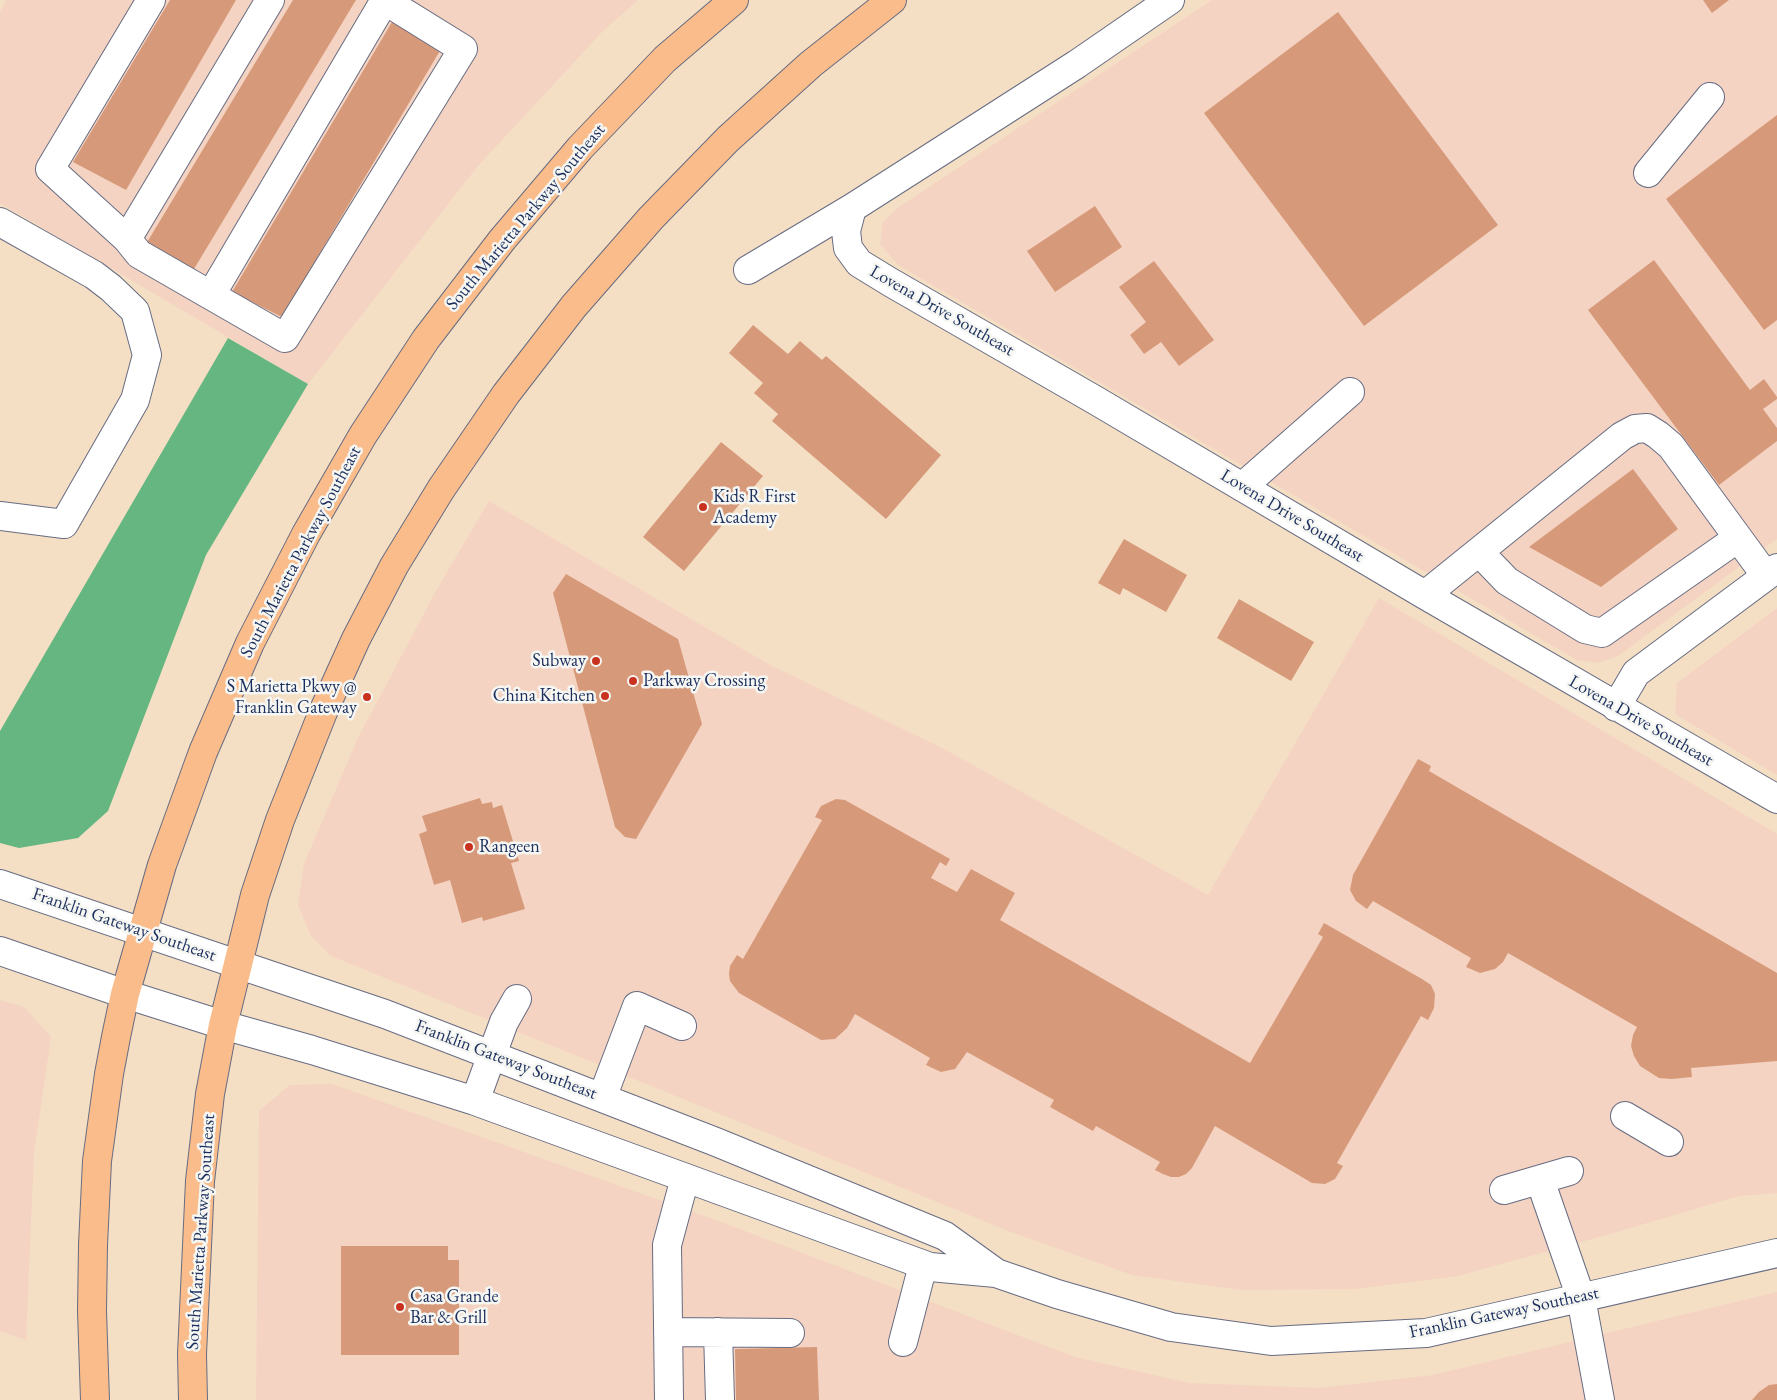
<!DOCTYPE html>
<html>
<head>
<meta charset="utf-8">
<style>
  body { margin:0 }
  canvas { display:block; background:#f4dec4 }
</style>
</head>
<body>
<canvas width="1777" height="1400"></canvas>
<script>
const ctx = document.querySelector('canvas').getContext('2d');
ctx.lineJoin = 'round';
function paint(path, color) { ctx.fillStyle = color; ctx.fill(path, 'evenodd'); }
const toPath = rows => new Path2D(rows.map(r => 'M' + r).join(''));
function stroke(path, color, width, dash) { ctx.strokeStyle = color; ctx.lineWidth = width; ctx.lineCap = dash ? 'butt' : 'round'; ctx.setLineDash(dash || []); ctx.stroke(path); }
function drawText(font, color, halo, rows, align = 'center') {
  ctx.font = font + ' "EB Garamond",serif'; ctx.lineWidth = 5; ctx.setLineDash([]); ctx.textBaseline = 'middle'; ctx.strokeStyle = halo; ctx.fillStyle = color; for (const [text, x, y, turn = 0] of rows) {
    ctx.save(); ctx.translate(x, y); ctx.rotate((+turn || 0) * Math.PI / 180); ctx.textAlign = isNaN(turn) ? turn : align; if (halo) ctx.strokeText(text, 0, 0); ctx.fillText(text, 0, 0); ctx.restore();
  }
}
const built = toPath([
  [6,0,638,0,602,32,477,167,308,384,0,203,0,13],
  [1212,0,1777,0,1777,539,1618,656,1599,663,1577,660,898,265,880,244,883,222,899,207],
  [489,501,770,665,942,748,1208,895,1379,598,1777,834,1777,1193,1739,1196,1610,1234,1458,1276,1354,1289,1241,1290,1132,1275,1011,1232,331,956,311,936,298,905,304,864,358,738,436,591],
  [1777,608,1777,775,1675,714,1677,683],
  [0,1000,24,1007,51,1037,34,1153,26,1340,0,1331],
  [332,1084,724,1223,1075,1357,1189,1383,1319,1388,1433,1375,1777,1292,1777,1400,256,1400,259,1111,290,1085]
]);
const forest = toPath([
  [228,338,308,384,206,555,108,811,78,838,19,848,0,843,0,731]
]);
const building = toPath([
  [170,0,236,0,126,190,73,162],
  [293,0,356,0,194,269,146,244],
  [1703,0,1729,0,1712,13],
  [1338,12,1498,225,1364,326,1204,113],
  [392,22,441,49,282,317,232,292],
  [1777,115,1777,320,1764,330,1666,199],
  [1095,206,1122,247,1055,292,1027,251],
  [1654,260,1750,390,1764,379,1777,397,1777,399,1763,409,1777,428,1777,441,1719,485,1588,310],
  [1154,261,1214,340,1179,366,1161,342,1144,354,1130,335,1146,322,1119,287],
  [753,325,788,354,800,341,822,360,826,356,941,455,886,519,772,421,778,414,754,393,763,383,729,353],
  [721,442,763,476,684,571,643,537],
  [1633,469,1678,529,1601,587,1529,547],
  [1124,539,1187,575,1166,612,1123,588,1120,595,1098,583],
  [566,574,678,639,702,724,636,839,625,837,615,827,553,593],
  [1239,599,1314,642,1291,681,1217,638],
  [1418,759,1431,766,1429,771,1777,973,1777,1061,1691,1068,1692,1077,1672,1079,1659,1078,1640,1066,1634,1056,1631,1046,1633,1035,1637,1027,1508,953,1503,962,1495,969,1480,973,1466,967,1471,958,1373,901,1367,909,1356,901,1350,890,1353,875],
  [480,798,482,804,492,802,493,808,502,805,519,861,511,863,525,909,483,921,482,917,462,923,450,880,434,885,419,834,427,831,422,816],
  [836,799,845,800,950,859,946,866,940,862,931,878,957,892,971,869,1015,893,1000,920,1250,1063,1323,937,1318,934,1324,923,1422,979,1431,985,1435,994,1434,1008,1428,1020,1421,1016,1337,1163,1343,1166,1335,1179,1325,1184,1312,1183,1215,1126,1192,1168,1186,1174,1179,1177,1171,1177,1163,1174,1155,1170,1160,1162,1096,1126,1093,1131,1050,1107,1054,1100,967,1052,955,1069,941,1072,926,1065,930,1058,855,1014,847,1028,835,1039,821,1040,739,993,730,981,729,974,730,966,737,955,743,959,822,820,815,817,821,806],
  [341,1246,448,1246,448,1260,459,1260,459,1355,341,1355],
  [817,1347,819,1400,736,1400,735,1349],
  [1777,1384,1777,1400,1752,1400,1759,1392,1769,1385]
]);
const minor = toPath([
  [151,0,50,169,127,239,139,254,285,338,463,49,384,0],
  [1648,173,1710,97],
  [852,208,846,231,848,248,859,263,890,282,1095,400,1425,595,1777,799],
  [0,222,94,275,111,288,135,311,147,355,135,400,64,524,0,516],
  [127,239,270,0],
  [748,270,852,208,960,139,1077,64,1170,0],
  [211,295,385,0],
  [1242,487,1350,392],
  [1479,552,1507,581,1585,629,1602,633,1738,538],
  [1425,595,1622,436,1635,429,1647,428,1658,435,1671,446,1766,576],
  [1616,707,1636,673,1777,568],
  [0,884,385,1014,716,1142,945,1236,995,1272],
  [0,951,125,994,223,1025,312,1050,475,1101,930,1267,996,1273,1057,1294,1171,1327,1271,1341,1426,1333,1777,1253],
  [602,1098,637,1006,682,1026],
  [475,1101,504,1022,517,999],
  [1625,1116,1669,1142],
  [1540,1180,1581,1298,1600,1400],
  [1504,1190,1569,1171],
  [668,1332,790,1333],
  [718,1332,720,1400],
  [903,1342,923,1265],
  [669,1400,667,1245,685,1178]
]);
const highway = toPath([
  [95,1400,92,1311,93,1245,97,1161,109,1074,116,1037,125,994,162,865,203,752,250,643,306,534,363,435,426,339,502,240,580,148,665,59,734,0],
  [193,1400,192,1354,200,1181,210,1094,223,1025,255,895,280,820,323,712,356,639,394,566,441,489,506,394,574,306,651,218,728,139,811,64,892,0]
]);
const markers = [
  [703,507,5,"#c8321e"],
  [596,661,5,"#c8321e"],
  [633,681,5,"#c8321e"],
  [605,696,5,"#c8321e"],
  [367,697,5,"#c8321e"],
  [469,847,5,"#c8321e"],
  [400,1307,5,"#c8321e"]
];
const streetNames = [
  ["South Marietta Parkway Southeast",526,217,-50],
  ["Lovena Drive Southeast",942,311,30],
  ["Lovena Drive Southeast",1292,516,31],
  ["South Marietta Parkway Southeast",301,552,-62],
  ["Lovena Drive Southeast",1641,721,30],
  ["Franklin Gateway Southeast",124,925,19],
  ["Franklin Gateway Southeast",506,1060,21],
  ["South Marietta Parkway Southeast",201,1232,-86],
  ["Franklin Gateway Southeast",1504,1313,-12]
];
const poiNames = [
  ["Kids R First",713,497],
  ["Academy",713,518],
  ["Subway",586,661,"right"],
  ["Parkway Crossing",643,681],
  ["S Marietta Pkwy @",357,687,"right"],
  ["Franklin Gateway",357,708,"right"],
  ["China Kitchen",595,696,"right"],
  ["Rangeen",479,847],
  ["Casa Grande",410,1297],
  ["Bar & Grill",410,1318]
];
paint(built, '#f5d3c2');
paint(forest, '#66b682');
paint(building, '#d69a7a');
stroke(minor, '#676c82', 30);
stroke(highway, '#676c82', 30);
stroke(minor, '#fff', 28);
stroke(highway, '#f9bc8a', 28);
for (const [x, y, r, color] of markers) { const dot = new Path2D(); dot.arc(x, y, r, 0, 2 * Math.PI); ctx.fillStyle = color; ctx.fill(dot); stroke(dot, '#f6f6f2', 2); }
drawText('18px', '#1b2f5e', '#f6f6f2', streetNames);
drawText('18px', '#1b2f5e', '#f6f6f2', poiNames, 'left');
</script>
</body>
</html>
